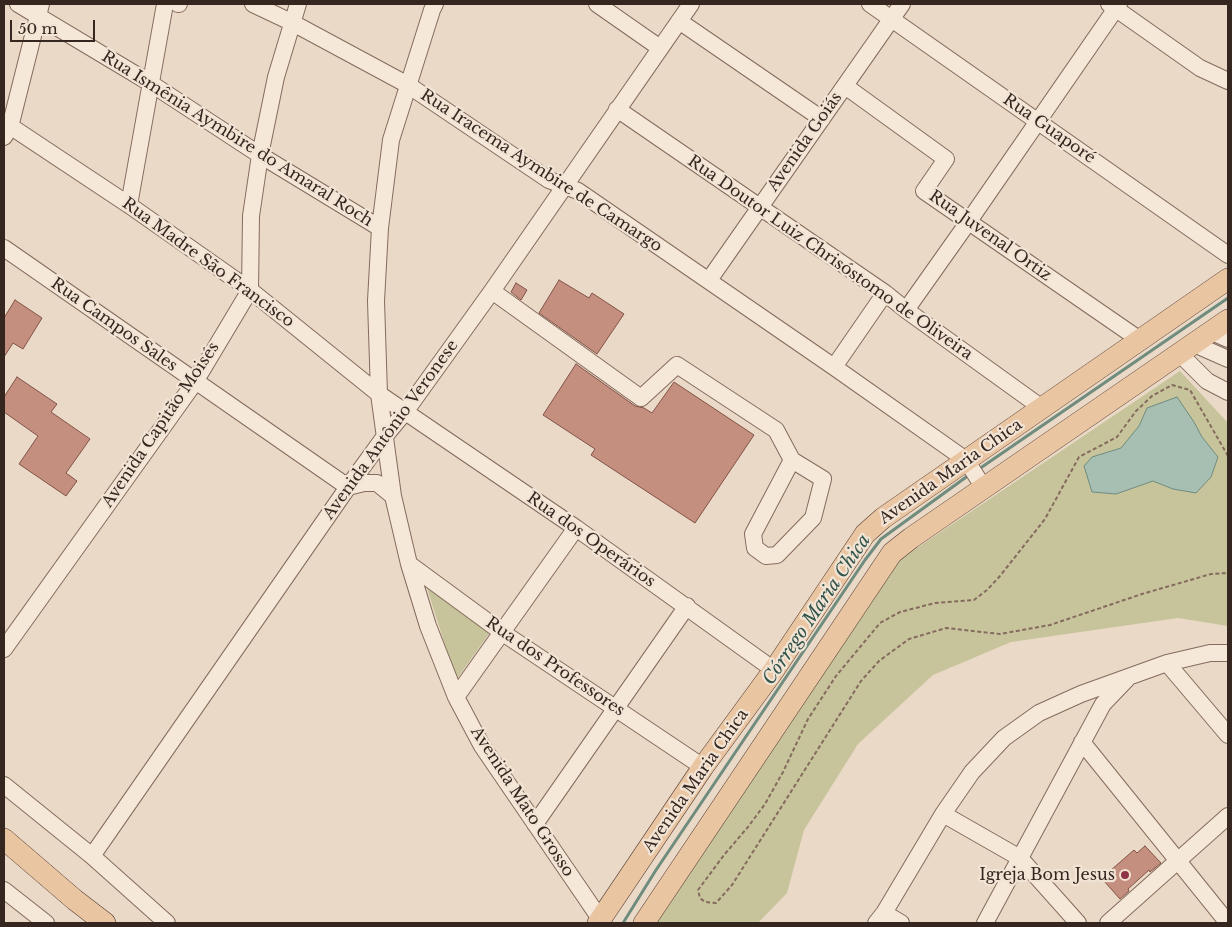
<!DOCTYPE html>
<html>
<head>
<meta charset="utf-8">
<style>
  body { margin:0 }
  #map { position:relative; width:1232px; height:927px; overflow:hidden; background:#ead9c7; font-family:"Libre Baskerville",serif }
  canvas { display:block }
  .frame { position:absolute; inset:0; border:5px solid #362620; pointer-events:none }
  .scale { position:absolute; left:10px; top:20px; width:85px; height:22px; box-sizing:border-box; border:2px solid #362620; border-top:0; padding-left:6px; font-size:15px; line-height:18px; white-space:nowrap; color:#362620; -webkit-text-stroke:4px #f2e4d5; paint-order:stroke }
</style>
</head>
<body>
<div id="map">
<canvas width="1232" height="927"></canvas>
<div class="frame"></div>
<div class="scale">50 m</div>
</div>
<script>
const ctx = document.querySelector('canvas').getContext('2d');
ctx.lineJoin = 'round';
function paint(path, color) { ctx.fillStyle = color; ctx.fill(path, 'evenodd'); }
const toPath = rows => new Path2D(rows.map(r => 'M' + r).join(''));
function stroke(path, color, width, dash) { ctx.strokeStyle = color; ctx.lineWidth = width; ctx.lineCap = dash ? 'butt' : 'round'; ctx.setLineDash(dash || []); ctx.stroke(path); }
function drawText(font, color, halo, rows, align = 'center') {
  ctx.font = font + ' "Libre Baskerville",serif'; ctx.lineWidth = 4.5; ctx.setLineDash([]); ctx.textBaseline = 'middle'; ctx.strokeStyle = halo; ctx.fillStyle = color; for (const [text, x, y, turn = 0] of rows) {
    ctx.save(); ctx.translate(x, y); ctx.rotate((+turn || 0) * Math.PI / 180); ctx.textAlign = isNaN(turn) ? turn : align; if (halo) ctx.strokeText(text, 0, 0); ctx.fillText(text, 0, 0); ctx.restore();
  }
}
const green = toPath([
  [1180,371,1228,423,1228,626,1178,618,1011,642,933,675,858,744,804,830,787,893,758,923,656,923,899,560],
  [427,588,491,631,456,680]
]);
const water = toPath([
  [1177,397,1194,422,1202,437,1218,457,1211,477,1196,493,1173,489,1153,481,1116,494,1092,492,1084,466,1092,457,1121,448,1139,426,1147,408,1177,397]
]);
const stream = toPath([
  [979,469,1228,298],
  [623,923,656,870,865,560,881,539,969,475]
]);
const building = toPath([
  [559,280,589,298,592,293,624,314,597,354,539,313,559,280],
  [516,283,527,290,521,300,511,292,516,283],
  [15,300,42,318,23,349,13,343,4,357,4,318,15,300],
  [576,364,635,406,644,408,652,413,674,382,754,435,695,523,591,455,595,449,543,415,576,364],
  [17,377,57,404,51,412,90,439,66,473,77,481,66,496,19,464,38,436,4,412,4,397,17,377],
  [1145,846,1161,863,1150,872,1149,870,1128,889,1129,891,1120,899,1104,881,1106,880,1103,877,1134,850,1137,853,1145,846]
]);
const path = toPath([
  [1228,456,1190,390,1172,385,1152,396,1136,411,1117,437,1079,457,1045,519,1000,576,987,590,974,600,935,603,900,612,880,623,836,676,808,719,783,772,765,804,748,827,724,855,698,890,700,898,705,902,716,903,732,885,861,681,879,661,909,639,946,628,1000,634,1050,625,1142,594,1211,574,1228,573]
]);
const minor = toPath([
  [18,4,150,83,260,155,380,228],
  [178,4,179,4],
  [253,4,291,22,408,85,549,180,578,191,834,367,966,460,984,488],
  [435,4,432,10,391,140,380,228,376,301,379,394,393,496,409,564,428,626,456,697,482,746,603,923],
  [597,4,660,48],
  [870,4,1228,255],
  [1109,4,1200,68,1228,81],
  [679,21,822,119],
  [845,86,946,159,924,191,1140,340],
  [617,109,885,293,906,310,1042,408],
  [4,122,129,205,250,290,379,394,576,528,774,670],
  [4,137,10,127,41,4],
  [129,205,165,4],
  [4,248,348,487,364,483,377,483,393,496],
  [709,280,902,4],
  [492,291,641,398,677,365,776,430,792,460,753,534,755,548,766,556,777,555,813,518,823,479,792,460],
  [906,310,969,221,1119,4],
  [1212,332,1228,339],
  [1194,344,1228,359],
  [1180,354,1207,381,1228,392],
  [834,367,885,293],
  [409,564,503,633,703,767],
  [4,649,195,382,250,290,251,216,260,155,276,77,298,4],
  [1167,663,1228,735],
  [456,697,576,528],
  [1082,742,1228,923],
  [4,785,92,856,167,923],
  [943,814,1020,858,1078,923],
  [535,824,687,606],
  [92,856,348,487,385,436,405,412,492,291,691,4],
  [4,890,46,923],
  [884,913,901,923],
  [876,923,884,913,943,814,972,772,1004,738,1039,713,1081,694,1167,663,1210,653,1228,653],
  [985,923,1103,704,1127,679],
  [1108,923,1228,816]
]);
const major = toPath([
  [4,839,75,900,105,923],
  [598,923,703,767,774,670,865,534,883,518,1228,279],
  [644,923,892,553,911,538,1228,320]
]);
const markers = [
  [1125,875,5,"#8d3345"]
];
const streetNames = [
  ["Rua Guaporé",1049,129,35],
  ["Rua Ismênia Aymbire do Amaral Roch",237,139,32],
  ["Avenida Goiás",805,142,-55],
  ["Rua Iracema Aymbire de Camargo",541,171,33],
  ["Rua Juvenal Ortiz",990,236,35],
  ["Rua Doutor Luiz Chrisóstomo de Oliveira",830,258,35],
  ["Rua Madre São Francisco",208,263,36],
  ["Rua Campos Sales",114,325,35],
  ["Avenida Capitão Moisés",161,425,-56],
  ["Avenida Antônio Veronese",391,430,-54],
  ["Avenida Maria Chica",951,472,-35],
  ["Rua dos Operários",591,540,35],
  ["Rua dos Professores",555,667,34],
  ["Avenida Maria Chica",696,781,-55],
  ["Avenida Mato Grosso",522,802,57]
];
const poiNames = [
  ["Igreja Bom Jesus",1115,875]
];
const waterNames = [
  ["Córrego Maria Chica",817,610,-56]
];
paint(green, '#c7c49b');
paint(water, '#a7beb3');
stroke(water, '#6f8c7f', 1);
stroke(stream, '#6f8c7f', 3);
paint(building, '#c58f80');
stroke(building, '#815246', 1);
stroke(minor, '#846b5e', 18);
stroke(major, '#523a31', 22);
stroke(path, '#846b5e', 2, [4, 2.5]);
stroke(minor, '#f6e8d9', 16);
stroke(major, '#e9c5a2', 21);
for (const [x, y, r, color] of markers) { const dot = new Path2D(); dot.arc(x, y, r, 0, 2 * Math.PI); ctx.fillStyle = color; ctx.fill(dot); stroke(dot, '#f2e4d5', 2); }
drawText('16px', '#362620', '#f2e4d5', streetNames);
drawText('16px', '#362620', '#f2e4d5', poiNames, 'right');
drawText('italic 18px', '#31544b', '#f2e4d5', waterNames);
</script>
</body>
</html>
